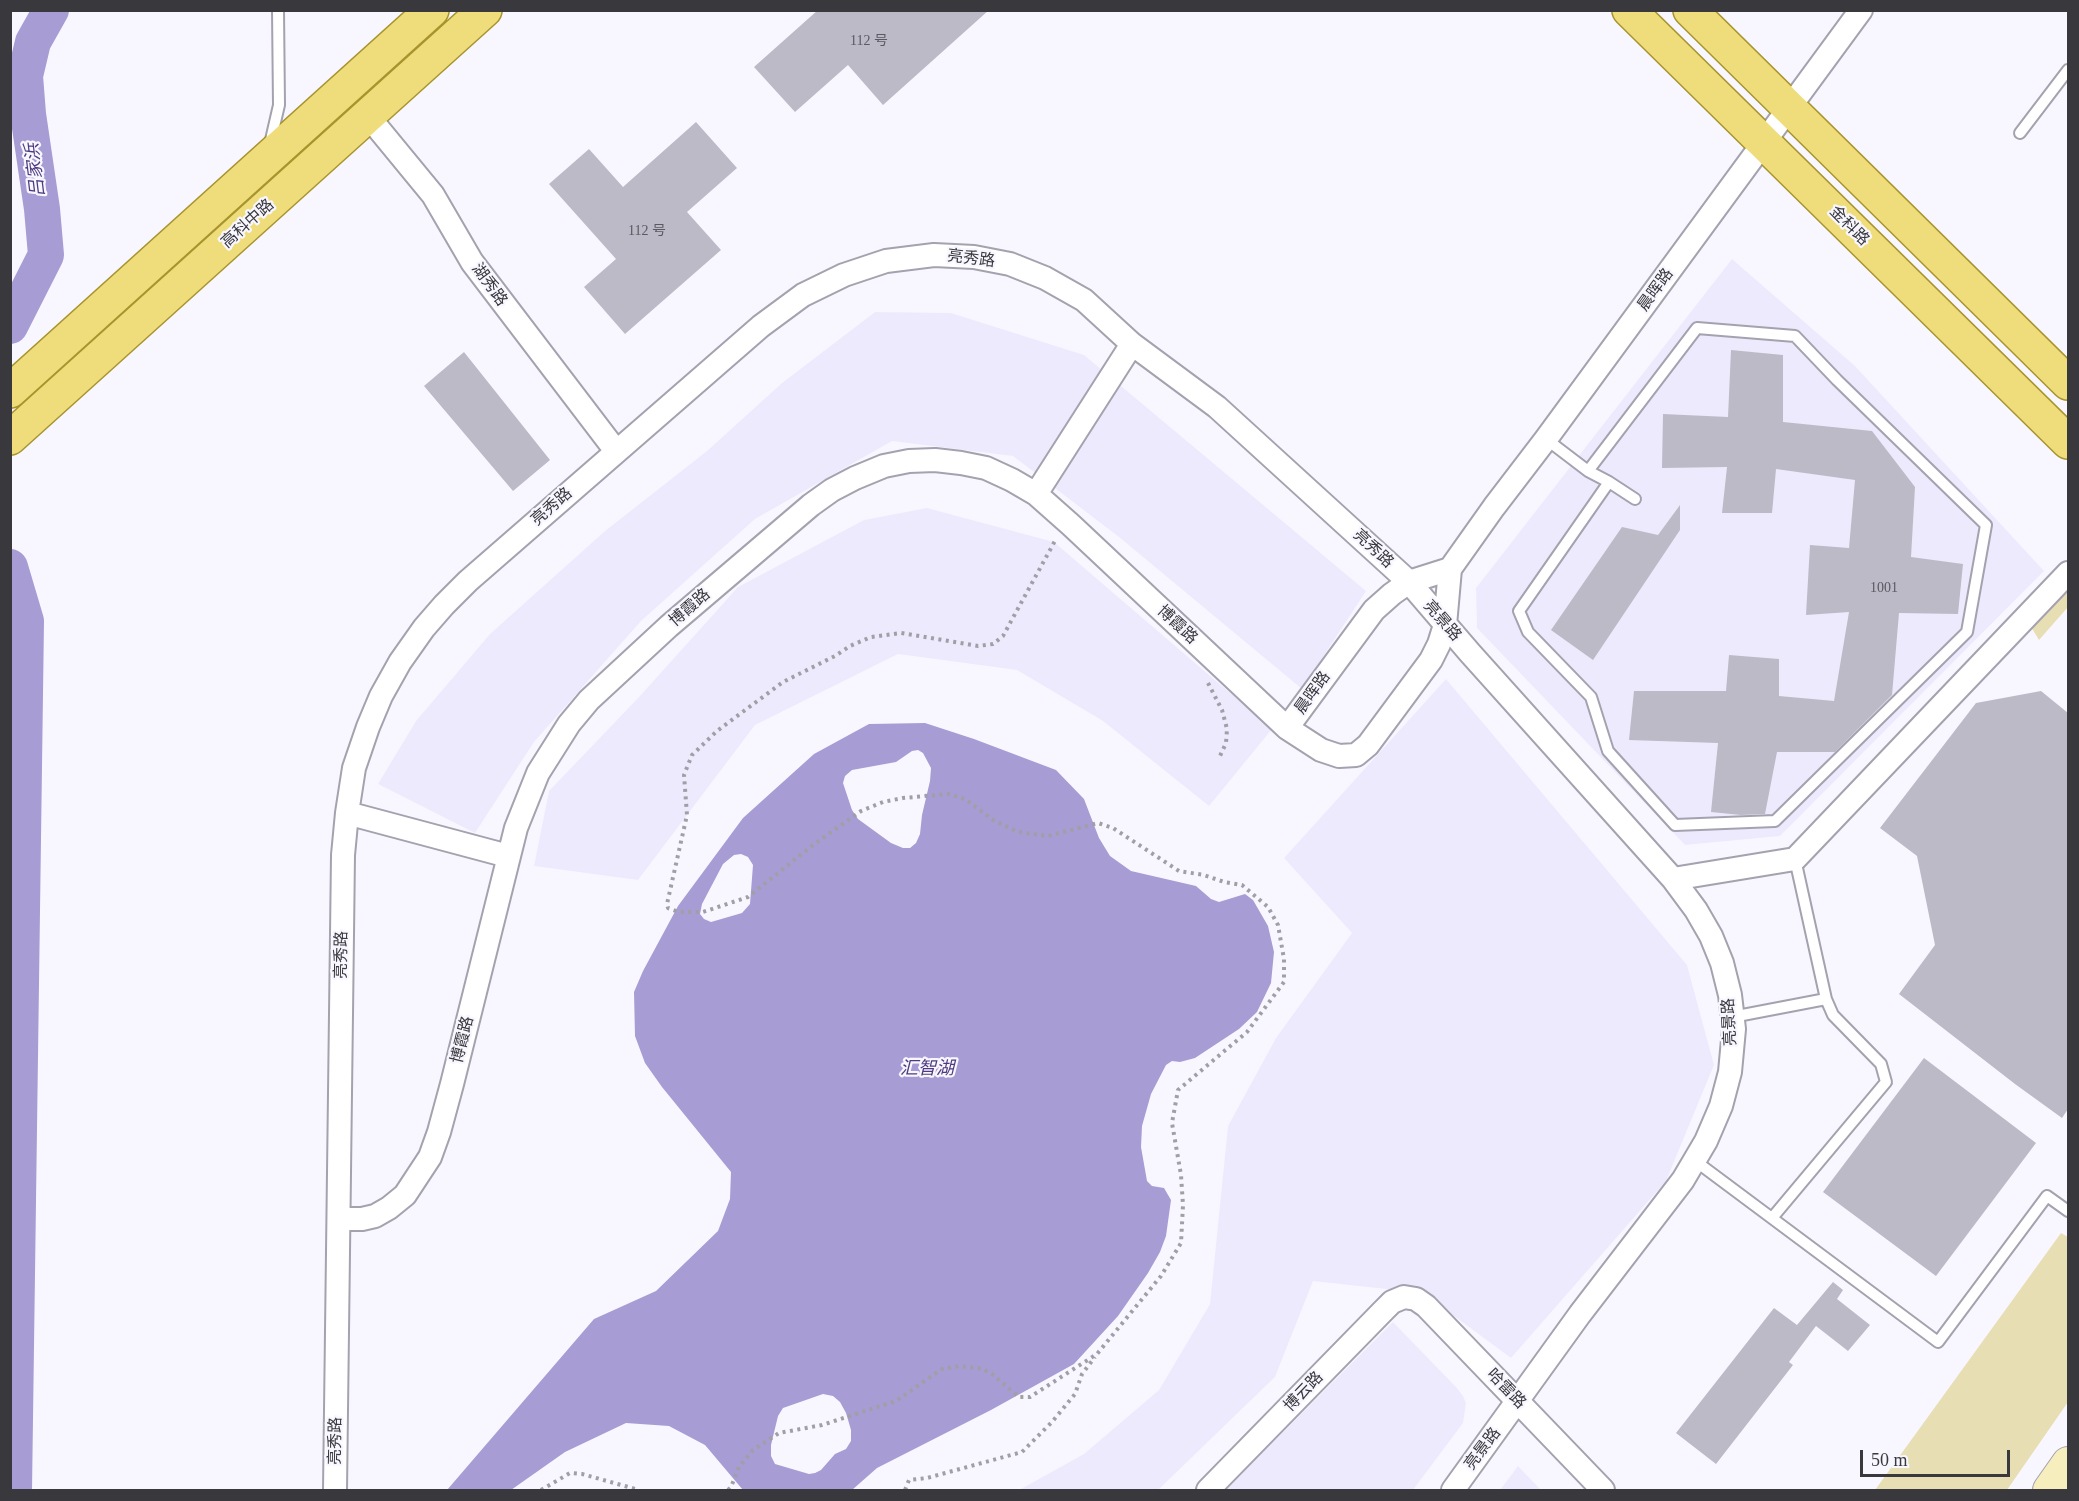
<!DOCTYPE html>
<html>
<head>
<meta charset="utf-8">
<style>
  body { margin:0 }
  #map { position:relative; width:2079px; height:1501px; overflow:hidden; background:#f8f7ff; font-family:"Times New Roman",serif }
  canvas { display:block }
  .frame { position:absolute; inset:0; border:12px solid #39383d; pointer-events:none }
  .scale { position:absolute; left:1860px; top:1450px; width:150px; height:27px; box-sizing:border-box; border:3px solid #39383d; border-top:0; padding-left:8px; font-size:18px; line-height:21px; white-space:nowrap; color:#39383d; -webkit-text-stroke:4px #f8f7ff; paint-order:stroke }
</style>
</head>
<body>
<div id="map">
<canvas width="2079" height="1501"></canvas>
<div class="frame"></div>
<div class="scale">50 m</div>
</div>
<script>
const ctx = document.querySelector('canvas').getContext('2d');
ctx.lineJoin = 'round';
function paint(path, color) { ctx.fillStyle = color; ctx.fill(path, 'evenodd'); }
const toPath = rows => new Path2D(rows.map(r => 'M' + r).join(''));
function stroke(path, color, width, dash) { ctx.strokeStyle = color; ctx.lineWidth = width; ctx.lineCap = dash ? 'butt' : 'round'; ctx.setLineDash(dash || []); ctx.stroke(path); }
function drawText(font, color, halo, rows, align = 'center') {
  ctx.font = font + ' "Times New Roman","Noto Sans SC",serif'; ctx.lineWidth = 4.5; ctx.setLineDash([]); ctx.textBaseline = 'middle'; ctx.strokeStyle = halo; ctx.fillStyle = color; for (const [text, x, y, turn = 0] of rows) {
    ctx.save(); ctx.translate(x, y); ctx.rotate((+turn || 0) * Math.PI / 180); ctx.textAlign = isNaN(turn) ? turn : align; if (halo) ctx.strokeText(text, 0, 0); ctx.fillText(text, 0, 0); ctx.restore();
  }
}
const built = toPath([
  [1732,259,1855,366,2044,571,1780,836,1685,845,1477,628,1476,588],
  [875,312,951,313,1084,355,1366,591,1302,689,1119,537,1013,456,892,441,755,519,641,621,534,742,475,833,378,784,416,721,490,634,605,531,707,451,782,383],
  [927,508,1054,542,1272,729,1209,806,1103,721,1017,670,898,654,755,725,638,880,534,866,549,791,639,697,738,587,864,520],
  [1446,679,1687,965,1714,1065,1666,1181,1511,1358,1423,1293,1313,1281,1275,1377,1158,1490,1019,1490,1084,1454,1159,1390,1210,1304,1228,1126,1276,1038,1352,933,1284,858],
  [1393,1322,1456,1387,1463,1396,1466,1403,1463,1423,1413,1490,1225,1490],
  [1518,1466,1541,1490,1500,1490]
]);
const green = toPath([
  [2068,573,2068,607,2039,640,2025,617],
  [2061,1233,2068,1237,2068,1402,2007,1490,1875,1490]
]);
const water = toPath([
  [925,723,974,739,1056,770,1084,799,1099,838,1110,856,1131,871,1196,886,1211,899,1219,902,1245,894,1253,900,1268,926,1274,952,1271,983,1257,1012,1239,1029,1195,1058,1180,1062,1172,1061,1166,1065,1151,1094,1142,1126,1141,1147,1147,1181,1152,1186,1164,1188,1171,1200,1166,1236,1160,1252,1148,1273,1118,1316,1074,1364,991,1410,877,1468,852,1490,743,1490,705,1445,669,1426,626,1423,565,1452,511,1490,447,1490,594,1319,656,1291,718,1231,730,1199,731,1172,662,1087,645,1063,635,1036,634,992,643,971,678,906,743,818,814,754,869,724],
  [918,750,923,753,931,768,930,781,922,815,920,834,916,843,910,848,903,848,891,843,858,819,852,810,843,783,845,776,852,770,896,762,912,751],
  [741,854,748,857,753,865,750,904,742,913,711,922,704,919,700,914,702,904,723,864,734,855],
  [823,1394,833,1396,840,1402,846,1413,851,1430,851,1441,846,1449,835,1454,821,1470,815,1473,809,1474,775,1464,771,1456,771,1445,778,1416,783,1408]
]);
const river = toPath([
  [10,326,46,255,42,209,28,114,25,76,33,42,51,10],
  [10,567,26,621,14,1490]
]);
const building = toPath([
  [818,10,989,10,883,105,848,65,795,112,754,67],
  [696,122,737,168,687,212,721,250,625,334,584,287,616,259,549,184,589,149,623,187],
  [1731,350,1783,355,1783,422,1872,431,1915,487,1911,557,1963,564,1958,614,1899,613,1892,695,1835,752,1777,752,1765,814,1741,815,1711,812,1718,743,1629,740,1634,691,1726,691,1729,655,1779,659,1779,696,1834,701,1849,612,1806,615,1810,545,1849,548,1855,480,1776,469,1772,513,1722,513,1727,467,1662,468,1663,414,1728,417],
  [464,352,550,460,513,491,424,386],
  [1680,505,1680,530,1593,660,1551,630,1622,527,1658,535],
  [2041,691,2068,713,2068,1109,2062,1118,2015,1084,1899,994,1935,945,1917,856,1880,828,1976,703],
  [1924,1058,2036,1143,1936,1276,1823,1192],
  [1833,1282,1843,1290,1837,1299,1870,1325,1848,1351,1816,1326,1789,1362,1793,1365,1716,1464,1676,1433,1774,1308,1797,1325]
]);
const path = toPath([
  [1208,683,1222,710,1227,729,1226,743,1220,756],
  [541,1490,570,1473,582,1474,639,1490],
  [728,1490,731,1487,739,1467,753,1450,779,1433,822,1425,896,1401,942,1369,960,1366,983,1369,992,1374,1019,1397,1030,1397,1097,1354,1161,1276,1181,1243,1183,1205,1181,1175,1172,1123,1178,1090,1247,1032,1284,982,1284,959,1278,925,1268,907,1242,885,1224,882,1204,875,1179,871,1113,828,1098,823,1048,836,1018,832,993,820,965,799,948,794,903,798,883,802,861,811,813,845,748,897,703,912,679,912,668,908,667,904,687,815,684,775,692,755,717,731,783,682,835,656,850,646,871,637,901,633,978,646,993,644,1003,636,1056,539],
  [905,1490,909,1480,927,1478,1022,1452,1052,1422,1075,1394,1082,1374,1095,1357]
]);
const lane = toPath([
  [2020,133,2068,70],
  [270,144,279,105,278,10],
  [1546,439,1588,471],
  [1609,482,1519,611,1528,632,1591,697,1608,751,1675,825,1775,821,1967,632,1986,525,1837,380,1795,336,1697,328,1588,471,1609,482,1635,499],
  [1732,1017,1826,999],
  [1694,1160,1938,1342,2047,1196,2068,1211],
  [1772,1218,1886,1082,1881,1064,1833,1015,1826,999,1795,859]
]);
const street = toPath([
  [368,116,433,195,472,262,616,451],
  [1036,494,1132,344],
  [1287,728,1374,610,1392,594,1409,582,1450,569],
  [347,813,508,856],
  [1673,879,1795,859,2068,573],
  [339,1219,362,1219,375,1216,389,1208,405,1195,430,1157,439,1132,452,1084,516,828,538,773,569,724,589,700,669,626,811,505,832,490,855,478,884,466,909,461,935,460,961,463,986,468,1012,480,1036,494,1071,525,1287,728,1321,750,1339,756,1356,755,1368,745,1431,660,1439,644,1445,625,1450,569,1494,507,1546,439,1861,10],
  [335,1490,343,855,347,813,354,768,368,727,381,696,400,662,424,628,444,605,468,581,761,326,803,295,844,275,886,261,934,255,974,257,1010,264,1045,278,1084,300,1132,344,1217,407,1409,582,1470,653,1673,879,1696,910,1711,936,1722,963,1730,995,1734,1029,1730,1072,1721,1106,1706,1141,1683,1180,1580,1314,1453,1490],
  [1208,1490,1383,1311,1392,1302,1404,1297,1416,1299,1426,1306,1603,1490]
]);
const secondary = toPath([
  [2049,1490,2068,1463]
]);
const primary = toPath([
  [1629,10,2068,442],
  [1690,10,2068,383],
  [10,391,432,10],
  [10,438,485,10]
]);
const numberNames = [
  ["112 号",869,41],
  ["112 号",647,231],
  ["1001",1884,588]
];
const streetNames = [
  ["高科中路",248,224,-42],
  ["金科路",1849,226,45],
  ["亮秀路",971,259,7],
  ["湖秀路",489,285,54],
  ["晨晖路",1656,290,-54],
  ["亮秀路",552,507,-41],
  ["亮秀路",1373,549,43],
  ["博霞路",690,608,-41],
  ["亮景路",1442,621,49],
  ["博霞路",1177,625,43],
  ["晨晖路",1313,693,-54],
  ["亮秀路",342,955,-89],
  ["亮景路",1730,1022,-93],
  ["博霞路",463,1040,-76],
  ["哈雷路",1506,1389,46],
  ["博云路",1304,1392,-46],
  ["亮秀路",336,1441,-89],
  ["亮景路",1483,1449,-53]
];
const waterNames = [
  ["吕家浜",36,170,-97],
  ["汇智湖",927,1069]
];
paint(built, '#edeafe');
paint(green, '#e7deb3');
paint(water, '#a89cd4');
stroke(river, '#a89cd4', 36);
paint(building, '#bcbac7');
stroke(lane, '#a4a2ae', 14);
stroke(street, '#a4a2ae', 26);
stroke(secondary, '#a4a2ae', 34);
stroke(primary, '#a8942d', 36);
stroke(path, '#a09fa5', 4, [3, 4.5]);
stroke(lane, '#fff', 10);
stroke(street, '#fff', 22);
stroke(secondary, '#f7eebd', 32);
stroke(primary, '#efdd7c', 33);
drawText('14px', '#5a5860', null, numberNames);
drawText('16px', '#39383d', '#f8f7ff', streetNames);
drawText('italic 18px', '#4e3b7f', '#f8f7ff', waterNames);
</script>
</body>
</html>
